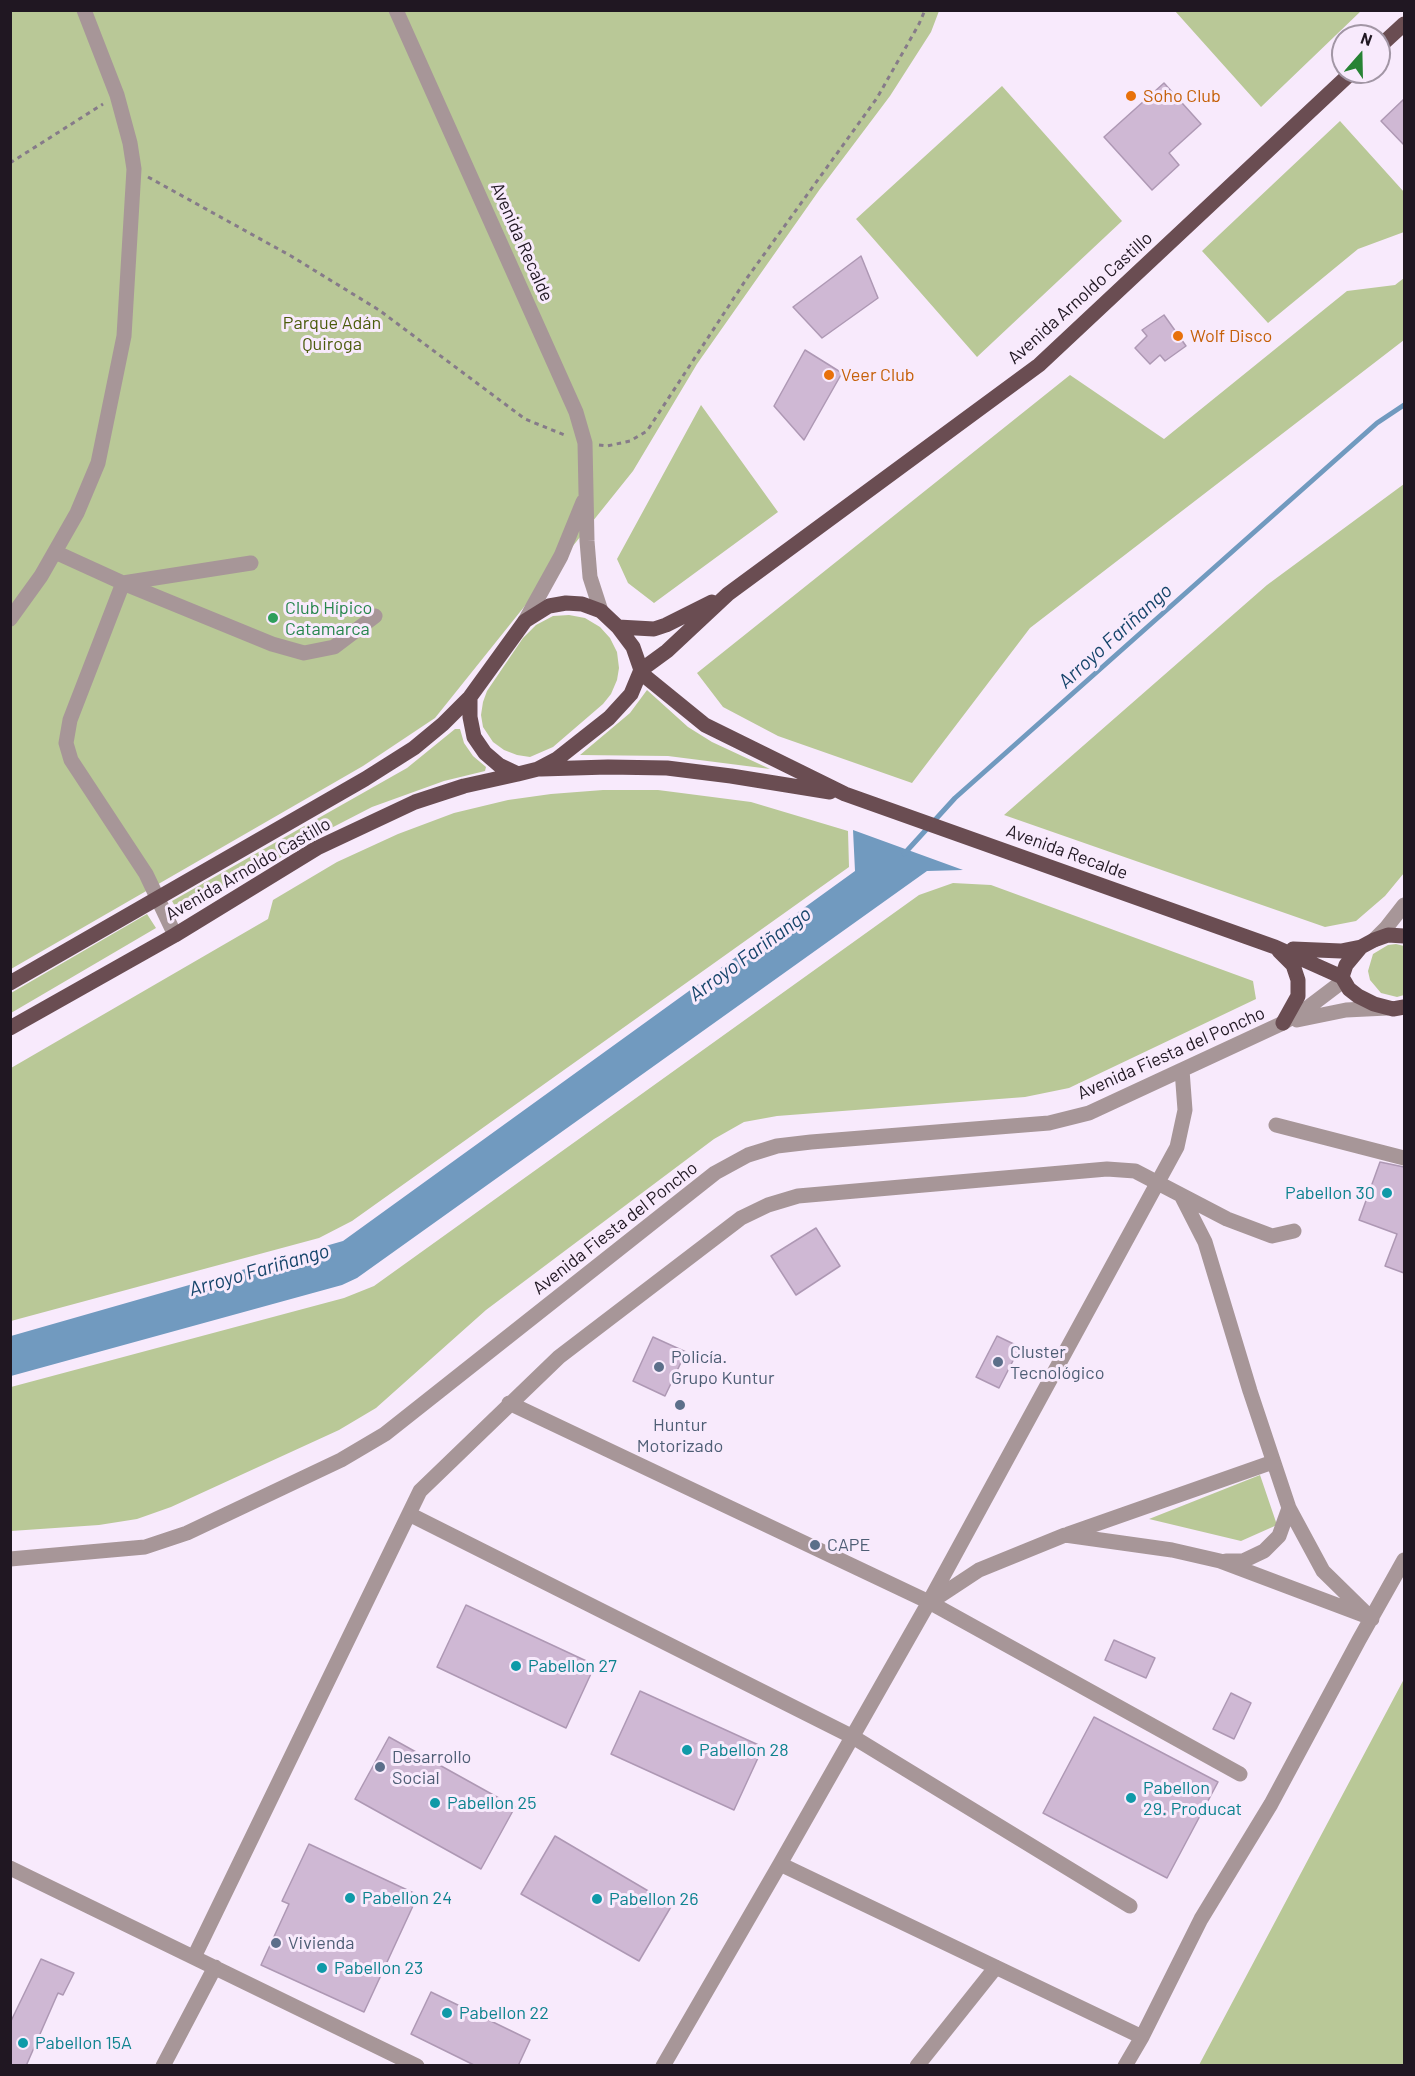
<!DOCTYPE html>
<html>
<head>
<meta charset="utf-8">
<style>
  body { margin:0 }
  #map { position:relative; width:1415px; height:2076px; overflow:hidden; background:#f8eafc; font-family:Barlow,sans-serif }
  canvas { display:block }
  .frame { position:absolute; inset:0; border:12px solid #201722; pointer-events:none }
  .north { position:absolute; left:1331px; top:24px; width:60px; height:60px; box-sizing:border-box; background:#f8eafc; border:2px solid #a296a5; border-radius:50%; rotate:20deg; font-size:16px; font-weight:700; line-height:24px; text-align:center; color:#201722 }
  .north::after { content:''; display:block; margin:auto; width:21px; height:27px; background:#278334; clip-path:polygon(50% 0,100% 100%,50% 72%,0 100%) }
</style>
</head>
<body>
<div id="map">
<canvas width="1415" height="2076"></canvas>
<div class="frame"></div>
<div class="north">N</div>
</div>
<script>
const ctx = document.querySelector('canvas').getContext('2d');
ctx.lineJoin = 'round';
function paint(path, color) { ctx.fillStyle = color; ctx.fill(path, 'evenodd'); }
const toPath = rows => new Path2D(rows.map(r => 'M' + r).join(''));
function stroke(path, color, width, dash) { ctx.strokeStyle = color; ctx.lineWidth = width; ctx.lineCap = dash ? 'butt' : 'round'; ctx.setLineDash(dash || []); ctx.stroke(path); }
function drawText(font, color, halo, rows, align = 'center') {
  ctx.font = font + ' Barlow,sans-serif'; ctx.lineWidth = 6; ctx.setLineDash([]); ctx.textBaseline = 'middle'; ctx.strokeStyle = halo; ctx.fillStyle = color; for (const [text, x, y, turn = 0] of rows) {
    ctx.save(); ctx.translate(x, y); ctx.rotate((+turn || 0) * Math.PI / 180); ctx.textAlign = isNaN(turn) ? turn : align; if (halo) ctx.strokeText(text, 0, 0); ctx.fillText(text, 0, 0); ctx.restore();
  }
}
const green = toPath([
  [11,11,939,11,931,32,890,96,820,189,697,364,633,471,435,718,363,766,11,969],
  [1175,11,1361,11,1261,107],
  [1002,86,1122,221,977,357,856,219],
  [1340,121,1404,192,1404,232,1358,249,1268,323,1202,251],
  [1404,278,1404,340,1030,628,912,783,778,736,723,707,697,673,1070,375,1164,439,1347,291,1395,285],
  [701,405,778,512,654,603,628,583,617,559],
  [1404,484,1404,873,1385,896,1356,921,1325,927,1004,815,1267,585],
  [569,615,585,618,600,627,610,638,617,652,619,668,617,680,611,694,603,704,553,747,530,757,517,755,504,750,493,742,483,727,481,715,483,702,487,691,523,638,536,625,553,616],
  [647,690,688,727,712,742,770,769,668,756,580,755,630,713],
  [455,729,460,729,464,743,473,756,486,767,485,771,444,781,372,807,308,840,275,861,180,915,172,901,407,768],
  [603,790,658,790,751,802,848,831,849,867,352,1221,319,1238,11,1321,11,1068,268,919,273,900,337,862,398,834,454,813,508,800,551,794],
  [953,883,991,885,1253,981,1256,999,1069,1088,1025,1097,777,1116,744,1122,714,1139,486,1310,376,1408,339,1430,171,1507,137,1519,99,1525,11,1531,11,1387,344,1298,374,1286,919,895],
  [147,914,156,928,11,1013,11,993],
  [1396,944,1404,946,1404,995,1397,997,1381,993,1370,980,1368,971,1373,954,1388,945],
  [1260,1475,1277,1525,1241,1541,1149,1519],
  [1404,1679,1404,2065,1199,2065]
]);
const water = toPath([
  [853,830,963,870,927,871,357,1278,342,1285,11,1376,11,1336,343,1241,855,871]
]);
const stream = toPath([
  [904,854,955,798,1377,423,1404,405]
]);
const building = toPath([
  [1164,83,1201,124,1169,153,1179,165,1152,190,1104,137,1164,83],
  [1404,99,1404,145,1381,121,1404,99],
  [861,256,878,298,822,338,793,307,861,256],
  [1164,315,1186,346,1165,361,1160,355,1150,364,1135,348,1147,336,1142,330,1164,315],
  [805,350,842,373,804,440,774,406,805,350],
  [1380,1162,1404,1167,1404,1273,1385,1266,1397,1234,1359,1220,1380,1162],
  [816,1228,840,1266,796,1295,771,1256,816,1228],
  [997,1336,1020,1347,999,1388,976,1377,997,1336],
  [653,1337,686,1352,665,1396,633,1381,653,1337],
  [466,1605,595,1665,566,1728,437,1667,466,1605],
  [1114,1640,1155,1658,1146,1678,1105,1660,1114,1640],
  [640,1691,763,1747,734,1810,611,1754,640,1691],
  [1231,1693,1251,1703,1234,1739,1213,1729,1231,1693],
  [1094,1717,1218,1782,1167,1878,1043,1813,1094,1717],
  [389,1737,515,1807,481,1869,355,1799,389,1737],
  [555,1836,672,1905,639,1961,521,1894,555,1836],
  [309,1844,418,1895,364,2012,261,1965,289,1904,282,1901,309,1844],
  [41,1959,74,1973,63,1995,58,1993,26,2066,10,2066,10,2023,41,1959],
  [431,1992,530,2040,518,2066,476,2066,411,2034,431,1992]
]);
const path = toPath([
  [10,163,103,104],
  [148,177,291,256,379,310,525,419,567,436],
  [599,445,607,446,630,441,647,431,747,278,877,98,919,24,925,10]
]);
const minor = toPath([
  [396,10,576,412,585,443,587,541,590,577,601,611],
  [55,552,123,583,272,644,304,653,334,647,375,616],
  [10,619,41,576,77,513,98,463,124,336,134,169,130,143,117,95,84,10],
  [525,621,561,556,583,502],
  [175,935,146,874,71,760,66,743,70,720,123,583,251,563],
  [1374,940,1386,928,1404,905],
  [1297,1020,1346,1010,1387,1008],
  [1276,1125,1404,1158],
  [1181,1195,1227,1219,1272,1236,1294,1231],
  [509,1403,929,1602,1240,1774],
  [409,1514,853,1737,1130,1906],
  [1068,1534,1273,1462],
  [10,1559,145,1547,187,1533,341,1460,385,1434,715,1173,748,1155,777,1146,811,1142,1049,1123,1089,1113,1283,1023,1310,1006,1343,981],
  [1226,1561,1243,1561,1264,1551,1279,1536,1289,1508],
  [932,1601,979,1570,1065,1535,1172,1550,1220,1561,1366,1616],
  [780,1864,1142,2037],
  [10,1868,417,2066],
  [194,1957,420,1491,559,1357,741,1218,768,1205,798,1196,1107,1169,1135,1171,1181,1195,1205,1242,1250,1391,1289,1508,1323,1571,1372,1619],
  [163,2066,215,1967],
  [663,2066,780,1864,929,1602,1177,1147,1185,1110,1182,1070],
  [917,2066,996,1967],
  [1125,2066,1142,2037,1201,1919,1271,1804,1359,1640,1404,1560]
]);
const major = toPath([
  [1379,47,1404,24],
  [618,627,654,629,666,625,712,602],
  [641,670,667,651,728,594,1039,365,1352,72],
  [641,673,705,725,845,794,1275,947,1342,977],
  [541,769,608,767,667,768,731,776,830,792],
  [1404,936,1388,935,1374,940,1361,947,1346,965,1342,977,1349,989,1358,996,1374,1004,1393,1009,1404,1007],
  [1293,949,1341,951,1361,947],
  [1279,951,1293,965,1298,980,1298,996,1283,1023],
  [10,983,365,779,414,748,443,724,470,697,525,621,549,606,566,603,582,604,601,611,618,627,633,647,641,670,631,694,609,718,557,759,538,769,518,774,499,765,485,753,474,737,470,717,470,697],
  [10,1028,175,935,317,848,415,802,464,786,518,774]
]);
const markers = [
  [1131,96,6,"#e8710a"],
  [1178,336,6,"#e8710a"],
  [829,375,6,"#e8710a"],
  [273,618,6,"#2e9e5b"],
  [1387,1193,6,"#0f9aa8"],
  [998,1362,6,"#5c6f8a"],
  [659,1367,6,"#5c6f8a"],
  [680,1405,6,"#5c6f8a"],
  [815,1545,6,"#5c6f8a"],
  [516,1666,6,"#0f9aa8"],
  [687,1750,6,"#0f9aa8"],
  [380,1767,6,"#5c6f8a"],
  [1131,1798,6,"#0f9aa8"],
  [435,1803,6,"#0f9aa8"],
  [350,1898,6,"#0f9aa8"],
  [597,1899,6,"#0f9aa8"],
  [276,1943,6,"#5c6f8a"],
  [322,1968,6,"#0f9aa8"],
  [447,2013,6,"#0f9aa8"],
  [23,2043,6,"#0f9aa8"]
];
const foodNames = [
  ["Soho Club",1143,96],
  ["Wolf Disco",1190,336],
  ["Veer Club",841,375]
];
const streetNames = [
  ["Avenida Recalde",522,242,66],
  ["Avenida Arnoldo Castillo",1080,298,-42],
  ["Avenida Recalde",1067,852,20],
  ["Avenida Arnoldo Castillo",248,869,-30],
  ["Avenida Fiesta del Poncho",1171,1053,-24],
  ["Avenida Fiesta del Poncho",615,1228,-38]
];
const parkNames = [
  ["Parque Adán",332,323],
  ["Quiroga",332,344]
];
const leisureNames = [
  ["Club Hípico",285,608],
  ["Catamarca",285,629]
];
const cultureNames = [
  ["Pabellon 30",1375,1193,"right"],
  ["Pabellon 27",528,1666],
  ["Pabellon 28",699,1750],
  ["Pabellon",1143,1788],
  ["29. Producat",1143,1809],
  ["Pabellon 25",447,1803],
  ["Pabellon 24",362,1898],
  ["Pabellon 26",609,1899],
  ["Pabellon 23",334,1968],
  ["Pabellon 22",459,2013],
  ["Pabellon 15A",35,2043]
];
const serviceNames = [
  ["Cluster",1010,1352],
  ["Tecnológico",1010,1373],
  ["Policía.",671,1357],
  ["Grupo Kuntur",671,1378],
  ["Huntur",680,1425,"center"],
  ["Motorizado",680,1446,"center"],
  ["CAPE",827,1545],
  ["Desarrollo",392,1757],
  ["Social",392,1778],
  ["Vivienda",288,1943]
];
const waterNames = [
  ["Arroyo Fariñango",1115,636,-42],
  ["Arroyo Fariñango",750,954,-36],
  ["Arroyo Fariñango",259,1270,-16]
];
paint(green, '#b9c897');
paint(water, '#719abf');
stroke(stream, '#719abf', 5);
paint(building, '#cfb8d4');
stroke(building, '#ae98b4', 1.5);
stroke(path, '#867b89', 3, [4.5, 4.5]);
stroke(minor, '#a79698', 15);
stroke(major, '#6a4d52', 15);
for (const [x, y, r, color] of markers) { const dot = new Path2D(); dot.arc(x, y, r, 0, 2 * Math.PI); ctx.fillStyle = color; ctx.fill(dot); stroke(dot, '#f8eafc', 2); }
drawText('18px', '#c56008', '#f8eafc', foodNames, 'left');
drawText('18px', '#201722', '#f8eafc', streetNames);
drawText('18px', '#4c5c0d', '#f8eafc', parkNames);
drawText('18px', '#27864d', '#f8eafc', leisureNames, 'left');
drawText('18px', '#0d838f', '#f8eafc', cultureNames, 'left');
drawText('18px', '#4e5e75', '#f8eafc', serviceNames, 'left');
drawText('italic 20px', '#15446a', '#f8eafc', waterNames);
</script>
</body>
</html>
